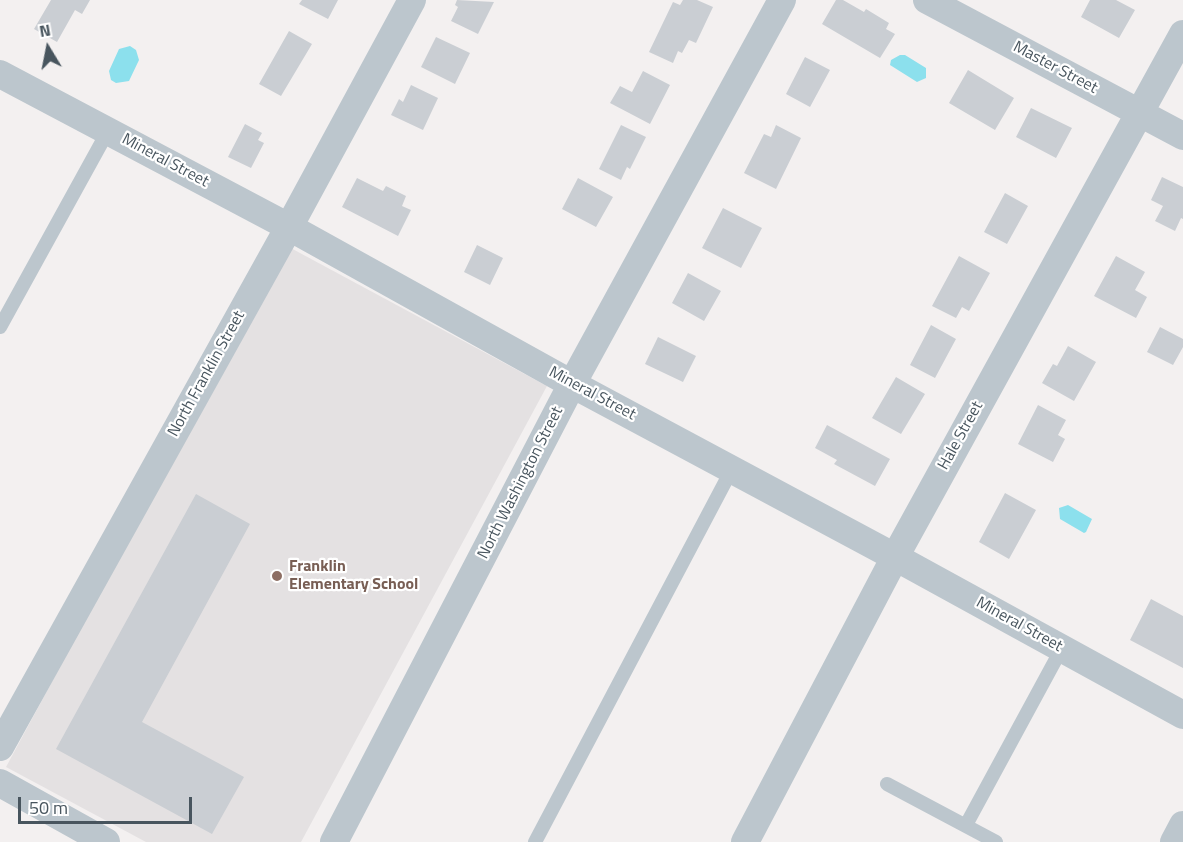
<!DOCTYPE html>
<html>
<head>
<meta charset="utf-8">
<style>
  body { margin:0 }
  #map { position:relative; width:1183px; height:842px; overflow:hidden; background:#f3f0f0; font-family:"Titillium Web",sans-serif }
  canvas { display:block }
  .north { position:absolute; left:18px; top:18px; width:60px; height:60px; -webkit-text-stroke:4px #fff; paint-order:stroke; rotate:350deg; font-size:16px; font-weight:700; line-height:24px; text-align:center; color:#48555e }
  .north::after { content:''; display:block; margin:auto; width:21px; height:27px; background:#48555e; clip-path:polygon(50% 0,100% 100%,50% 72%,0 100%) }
  .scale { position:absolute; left:18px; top:797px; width:174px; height:27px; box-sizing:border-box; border:3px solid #48555e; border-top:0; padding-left:8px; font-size:18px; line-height:21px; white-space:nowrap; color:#48555e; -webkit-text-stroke:4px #fff; paint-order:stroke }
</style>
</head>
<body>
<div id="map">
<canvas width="1183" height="842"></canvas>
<div class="north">N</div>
<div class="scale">50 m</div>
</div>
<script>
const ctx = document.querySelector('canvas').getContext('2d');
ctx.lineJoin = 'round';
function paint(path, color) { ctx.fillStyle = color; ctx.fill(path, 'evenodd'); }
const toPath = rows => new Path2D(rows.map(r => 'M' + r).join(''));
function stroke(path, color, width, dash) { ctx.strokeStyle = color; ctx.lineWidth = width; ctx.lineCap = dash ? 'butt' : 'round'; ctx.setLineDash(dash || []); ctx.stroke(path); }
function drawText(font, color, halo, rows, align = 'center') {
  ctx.font = font + ' "Titillium Web",sans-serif'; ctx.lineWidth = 4.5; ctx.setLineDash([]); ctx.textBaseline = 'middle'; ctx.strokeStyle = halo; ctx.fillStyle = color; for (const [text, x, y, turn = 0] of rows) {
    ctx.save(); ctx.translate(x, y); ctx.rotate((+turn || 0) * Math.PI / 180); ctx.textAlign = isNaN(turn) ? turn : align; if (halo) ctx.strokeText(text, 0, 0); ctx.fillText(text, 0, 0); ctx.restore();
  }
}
const education = toPath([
  [287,246,547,386,301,842,146,842,6,767]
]);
const water = toPath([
  [130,46,136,50,139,60,129,81,116,83,111,80,109,71,119,49],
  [900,55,905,55,926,68,926,78,917,82,890,65,891,60],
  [1068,505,1092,519,1086,532,1084,533,1060,519,1059,508]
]);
const building = toPath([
  [51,0,90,0,82,14,75,10,57,42,34,29],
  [302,0,338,0,328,19,299,4],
  [457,0,494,2,478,34,451,21,458,7,455,5],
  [683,0,697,0,713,7,696,43,689,40,682,53,678,51,673,63,649,52,673,2,680,5],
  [836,0,843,0,864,12,866,9,889,23,886,29,895,34,880,58,822,24],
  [1090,0,1116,0,1135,10,1119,38,1081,17],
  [289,31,312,44,281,96,259,84],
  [436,37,470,53,455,84,421,67],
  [805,57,830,70,810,107,786,94],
  [968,70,1014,98,995,130,949,103],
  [643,71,670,85,650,124,610,103,620,86,632,92],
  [411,85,438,98,423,130,391,115,399,99,403,102],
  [1031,108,1072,128,1056,158,1016,137],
  [245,124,262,133,258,140,264,143,251,168,228,157],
  [621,125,646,137,630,169,627,167,621,180,599,169],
  [776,125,801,138,776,189,744,173,764,134,771,137],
  [1162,177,1183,187,1183,219,1181,218,1175,231,1155,221,1163,206,1151,200],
  [357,178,383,191,386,186,406,196,402,206,411,210,398,236,342,207],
  [578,178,613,197,596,227,562,209],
  [1005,193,1028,206,1007,244,984,232],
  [723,208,762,228,741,268,702,248],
  [477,245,503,258,490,285,464,272],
  [959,256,990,273,969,311,962,307,956,318,932,306],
  [1116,256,1145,272,1135,290,1147,297,1136,318,1094,296],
  [688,273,721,291,704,321,672,303],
  [931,325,956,339,935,378,910,365],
  [1160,327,1183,339,1183,347,1173,365,1147,352],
  [658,337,696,356,683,382,645,364],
  [1068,346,1096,362,1074,401,1042,383,1053,364,1057,366],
  [896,377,925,394,901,434,872,418],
  [1038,405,1066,420,1058,435,1065,439,1053,462,1018,444],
  [827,425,890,459,875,486,834,464,837,460,815,448],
  [1005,493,1036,510,1009,559,979,542],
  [196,494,250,524,142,722,244,777,212,834,56,749],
  [1151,599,1183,616,1183,668,1130,640]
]);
const service = toPath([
  [0,327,108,131],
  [887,784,996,842],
  [966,825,1062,648],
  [535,842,732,469]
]);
const minor = toPath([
  [927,0,1183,136],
  [0,74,289,227,572,384,895,557,1183,715],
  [0,747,289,227,412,0],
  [0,783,106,842],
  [334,842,572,384,782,0],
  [745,842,895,557,1183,34],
  [1174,842,1183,825]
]);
const markers = [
  [277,576,6,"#8d6e63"]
];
const streetNames = [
  ["Master Street",1055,68,28],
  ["Mineral Street",165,161,28],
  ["North Franklin Street",207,374,-61],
  ["Mineral Street",592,394,28],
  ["Hale Street",961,436,-61],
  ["North Washington Street",521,483,-63],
  ["Mineral Street",1019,625,29]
];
const educationNames = [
  ["Franklin",289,567],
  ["Elementary School",289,585]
];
paint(education, '#e4e1e2');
paint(water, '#8ce0ed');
paint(building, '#caced3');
stroke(service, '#bcc6cd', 14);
stroke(minor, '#bcc6cd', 28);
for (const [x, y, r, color] of markers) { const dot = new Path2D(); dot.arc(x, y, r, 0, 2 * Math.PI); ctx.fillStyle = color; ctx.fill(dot); stroke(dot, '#fff', 2); }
drawText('16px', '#48555e', '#fff', streetNames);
drawText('bold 16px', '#785e54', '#fff', educationNames, 'left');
</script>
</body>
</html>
